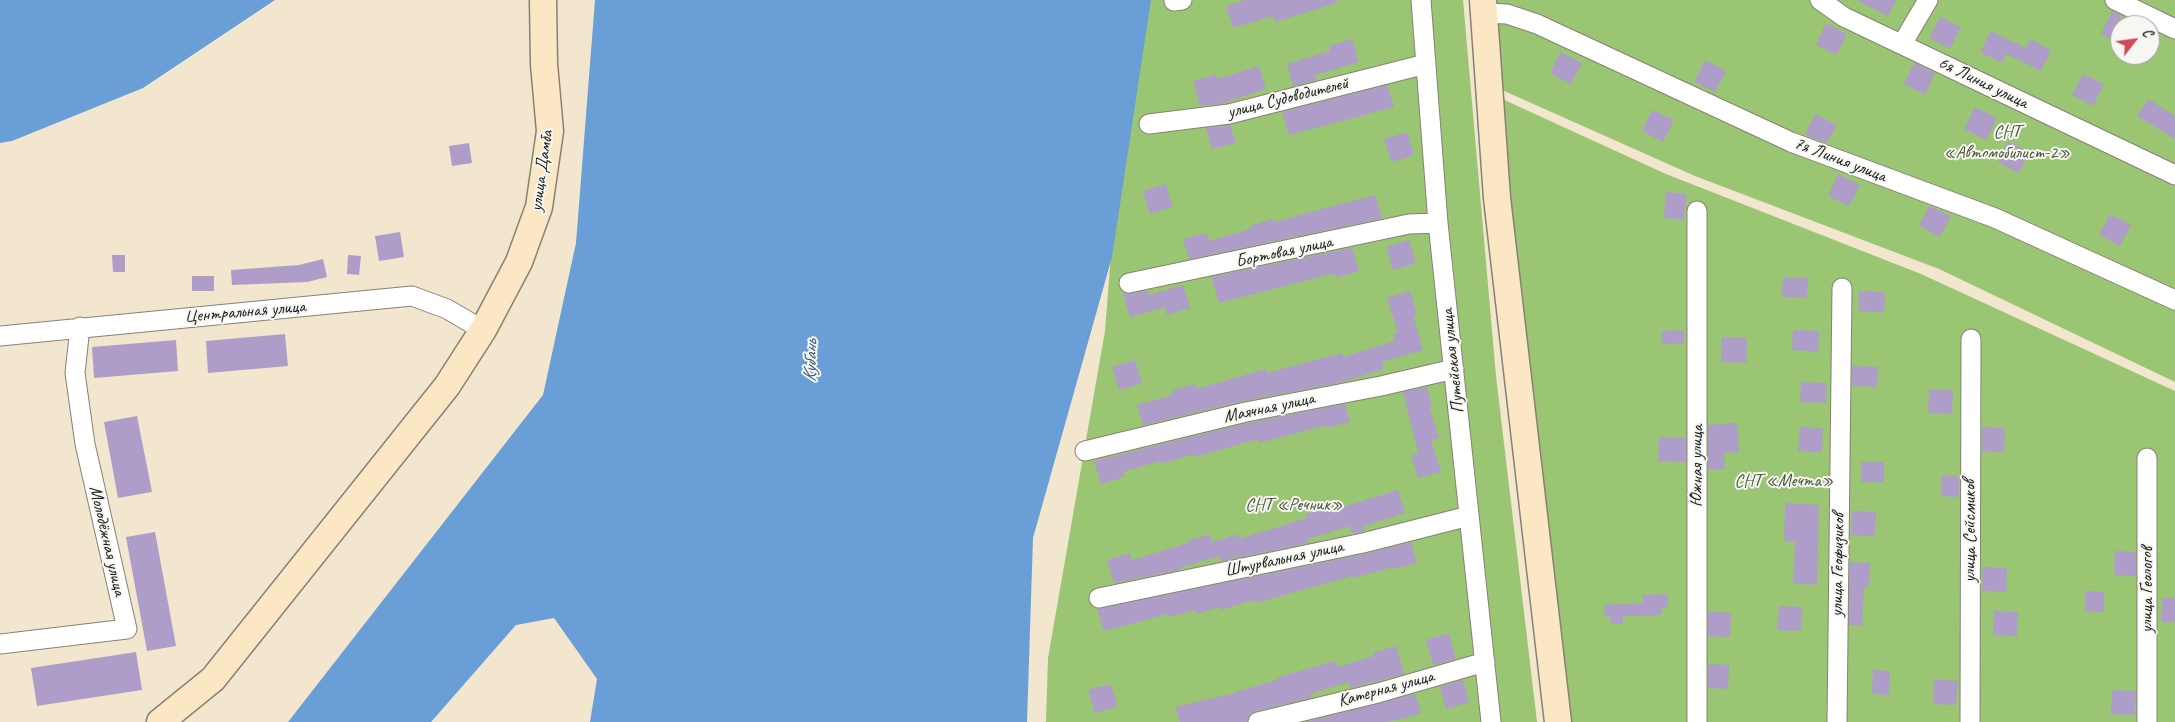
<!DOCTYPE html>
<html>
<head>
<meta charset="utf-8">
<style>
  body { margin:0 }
  #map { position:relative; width:2175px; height:722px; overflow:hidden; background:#f2e6cf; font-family:Caveat,sans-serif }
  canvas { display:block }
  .north { position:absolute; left:2110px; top:15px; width:50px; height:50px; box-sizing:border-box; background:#f6f6f2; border:1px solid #9f9f9c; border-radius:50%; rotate:60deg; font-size:14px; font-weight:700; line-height:20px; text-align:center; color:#1c1c1c }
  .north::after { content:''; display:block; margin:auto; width:18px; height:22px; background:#d1495b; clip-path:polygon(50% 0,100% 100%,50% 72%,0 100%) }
</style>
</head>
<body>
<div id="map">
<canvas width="2175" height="722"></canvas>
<div class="north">С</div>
</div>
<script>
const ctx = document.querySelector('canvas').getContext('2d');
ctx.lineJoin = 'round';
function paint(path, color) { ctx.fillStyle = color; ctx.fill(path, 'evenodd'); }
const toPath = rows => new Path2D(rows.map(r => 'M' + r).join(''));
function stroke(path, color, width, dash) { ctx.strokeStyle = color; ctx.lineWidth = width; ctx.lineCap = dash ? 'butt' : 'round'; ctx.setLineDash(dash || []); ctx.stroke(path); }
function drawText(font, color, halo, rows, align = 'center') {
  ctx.font = font + ' Caveat,sans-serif'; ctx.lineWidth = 4; ctx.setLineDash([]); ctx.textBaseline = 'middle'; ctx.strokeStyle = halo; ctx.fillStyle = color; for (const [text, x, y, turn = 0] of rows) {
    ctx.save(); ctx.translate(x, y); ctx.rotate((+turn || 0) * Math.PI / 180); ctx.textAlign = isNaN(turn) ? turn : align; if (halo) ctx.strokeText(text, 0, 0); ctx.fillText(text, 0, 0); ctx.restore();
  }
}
const green = toPath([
  [1131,0,1463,0,1496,376,1537,722,1046,722,1048,658,1105,331],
  [1494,0,2175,0,2175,382,1939,269,1695,176,1502,90],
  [2120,25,2150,25,2150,55,2120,55],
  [1500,98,1666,174,1921,274,2175,391,2175,722,1569,722]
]);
const water = toPath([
  [0,0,275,0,143,88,12,141,0,143],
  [595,0,1151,0,1112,257,1033,538,1027,722,590,722,597,679,554,618,516,625,431,722,288,722,543,395,576,243]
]);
const building = toPath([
  [1245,0,1336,0,1337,3,1275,22,1273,16,1233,28,1226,6],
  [1856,0,1896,0,1888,16],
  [2112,11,2120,15,2120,44,2101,34],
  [1940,17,1961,27,1950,49,1929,38],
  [1826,23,1847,34,1837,55,1816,45],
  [1991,31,2026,48,2030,39,2051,50,2041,71,2006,54,2002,63,1980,52],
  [1352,39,1359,62,1315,75,1317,80,1293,86,1287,64,1330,51,1329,46],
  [1560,52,1582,63,1571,84,1550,73],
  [1705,60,1726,71,1715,92,1694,82],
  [1914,63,1935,73,1925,95,1904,84],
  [1259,66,1266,89,1224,103,1200,106,1193,81,1216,74,1217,79],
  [2083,74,2104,84,2093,106,2072,95],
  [1387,85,1394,107,1289,135,1282,112],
  [2148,99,2175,116,2175,139,2137,116],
  [1975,107,1997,118,1986,140,1964,129],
  [1652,110,1674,120,1663,142,1642,131],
  [1815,114,1837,125,1827,143,1805,135],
  [1230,125,1236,143,1212,149,1206,128],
  [1407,132,1414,155,1391,162,1384,139],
  [2008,141,2030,152,2019,173,1998,162],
  [469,143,472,163,452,166,449,146],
  [1838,174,1860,185,1849,206,1828,196],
  [1166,184,1173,207,1150,214,1143,191],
  [1666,192,1687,194,1684,220,1664,218],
  [1375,195,1382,218,1379,219,1189,259,1183,239,1207,233,1209,241,1251,229,1250,226,1273,219,1274,222],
  [1929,206,1951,216,1940,237,1919,226],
  [2110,214,2131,225,2120,246,2099,235],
  [400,232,404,257,379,261,375,236],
  [1409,240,1416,263,1393,270,1386,247],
  [1352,248,1359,271,1336,278,1335,273,1219,303,1211,277],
  [112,255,125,255,125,272,113,272],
  [348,255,361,256,359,275,347,274],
  [323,259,327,277,307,282,232,285,231,270,299,265],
  [192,276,214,276,214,291,192,291],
  [1783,277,1808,278,1807,298,1782,297],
  [1183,285,1190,308,1167,315,1165,307,1130,317,1123,294,1148,291,1149,295],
  [1410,291,1417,314,1413,315,1423,350,1382,362,1384,369,1342,382,1243,401,1143,425,1137,405,1173,395,1172,390,1195,384,1197,389,1266,369,1267,373,1342,353,1343,357,1395,341,1393,334,1398,333,1387,298],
  [1859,291,1885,292,1884,312,1858,311],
  [1684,330,1684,343,1662,344,1662,331],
  [1793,330,1819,331,1818,352,1792,350],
  [285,334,288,366,208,373,206,341],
  [1722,337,1747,338,1746,363,1721,362],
  [176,340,178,371,94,378,92,347],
  [1135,360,1142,383,1119,390,1112,367],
  [1852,366,1878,367,1877,387,1852,386],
  [1801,382,1827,383,1826,403,1800,402],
  [1427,387,1432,407,1430,408,1439,438,1431,440,1441,472,1418,478,1411,456,1418,453,1403,392],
  [1929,389,1953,390,1952,414,1928,413],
  [1345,404,1350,422,1327,428,1326,425,1259,443,1258,439,1195,457,1194,454,1161,464,1160,461,1123,472,1124,477,1101,484,1094,461,1248,423],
  [137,416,152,492,118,498,104,422],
  [1737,423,1739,452,1724,453,1725,469,1708,470,1708,425],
  [1800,427,1823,428,1822,452,1798,451],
  [1982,427,2005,428,2004,452,1982,451],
  [1659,437,1686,438,1686,462,1658,461],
  [1861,462,1884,462,1884,482,1861,482],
  [1942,475,1959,476,1959,497,1941,496],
  [1398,490,1405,513,1364,526,1365,531,1360,532,1352,534,1350,526,1308,539,1309,543,1221,561,1219,556,1179,568,1180,570,1114,583,1107,560,1130,553,1132,560,1188,543,1187,541,1210,534,1212,542,1238,534,1239,539,1307,518,1306,514,1329,507,1330,511],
  [1785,503,1819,505,1817,585,1793,583,1795,542,1784,541],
  [1852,511,1876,512,1875,536,1851,535],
  [155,532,176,646,147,651,126,537],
  [1411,542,1417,563,1394,569,1394,567,1354,578,1353,576,1255,603,1254,600,1221,610,1220,607,1196,614,1195,610,1169,617,1168,614,1104,631,1097,609,1365,554],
  [2115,551,2136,552,2136,576,2114,575],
  [1850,562,1870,563,1869,587,1864,587,1862,626,1849,625],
  [1983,567,2007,568,2006,592,1982,591],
  [2085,591,2104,592,2104,612,2085,611],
  [1667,594,1668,607,1662,607,1662,615,1623,616,1623,624,1611,624,1611,617,1605,617,1604,605,1643,603,1643,595],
  [2162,598,2175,598,2175,622,2161,622],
  [1779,606,1802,607,1801,631,1777,630],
  [1708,611,1731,613,1730,637,1708,636],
  [1994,611,2018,612,2017,636,1993,635],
  [1449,633,1456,659,1433,665,1426,640],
  [1396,646,1404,674,1351,688,1349,682,1310,694,1311,698,1255,711,1250,714,1247,722,1180,722,1175,707,1231,694,1279,679,1278,677,1336,661,1338,667,1374,656,1373,653],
  [136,652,142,690,37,706,31,668],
  [1708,664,1729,665,1728,689,1708,688],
  [1873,669,1890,672,1889,696,1872,693],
  [1934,679,1958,681,1956,705,1933,704],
  [1463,680,1469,702,1446,709,1440,687],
  [1111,684,1118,706,1095,713,1088,690],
  [2112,690,2136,691,2135,715,2111,714],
  [1415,694,1421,713,1398,720,1387,722,1306,722]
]);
const street = toPath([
  [1421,0,1438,223,1491,722],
  [1820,0,1844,17,2175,175],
  [2115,0,2175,29],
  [1174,1,1182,0],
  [1484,13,1507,14,1537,24,1791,142,1995,218,2175,300],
  [1902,44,1928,0],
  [1149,124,1229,114,1426,64],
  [1697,211,1697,722],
  [1129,283,1409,224,1438,223],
  [0,336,412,296,447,309,483,330],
  [1085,451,1246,412,1381,386,1454,369],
  [2147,458,2147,722],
  [1099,598,1363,543,1469,516],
  [0,644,127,629,85,444,75,373,80,327],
  [1258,722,1378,693,1485,662],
  [1837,722,1842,288],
  [1970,722,1971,339]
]);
const secondary = toPath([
  [1483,0,1497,198,1558,722],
  [160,722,213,679,447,386,483,330,519,262,539,207,550,131,544,64,543,0]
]);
const streetNames = [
  ["6я Линия улица",1983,83,26],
  ["улица Судоводителей",1288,98,-14],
  ["7я Линия улица",1840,160,21],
  ["улица Дамба",542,171,-82],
  ["Бортовая улица",1284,252,-12],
  ["Центральная улица",245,312,-5],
  ["Путейская улица",1453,361,-96],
  ["Маячная улица",1269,408,-12],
  ["Южная улица",1697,466,-90],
  ["улица Сейсмиков",1970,531,-90],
  ["Молодёжная улица",107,541,77],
  ["Штурвальная улица",1284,559,-12],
  ["улица Геофизиков",1838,565,-89],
  ["улица Геологов",2147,590,-90],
  ["Катерная улица",1386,689,-15]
];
const parkNames = [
  ["СНТ",2007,132],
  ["«Автомобилист-2»",2007,153],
  ["СНТ «Мечта»",1784,481],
  ["СНТ «Речник»",1294,505]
];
const waterNames = [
  ["Кубань",811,361,-88]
];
paint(green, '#9ac572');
paint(water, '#699fd6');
paint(building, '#ae9dc8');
stroke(street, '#878176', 21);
stroke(secondary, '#878176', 29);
stroke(street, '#fff', 19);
stroke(secondary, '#fbe7c3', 26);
drawText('18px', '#1c1c1c', '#f6f6f2', streetNames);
drawText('18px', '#48573a', '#f6f6f2', parkNames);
drawText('italic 19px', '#3f5770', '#f6f6f2', waterNames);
</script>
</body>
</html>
